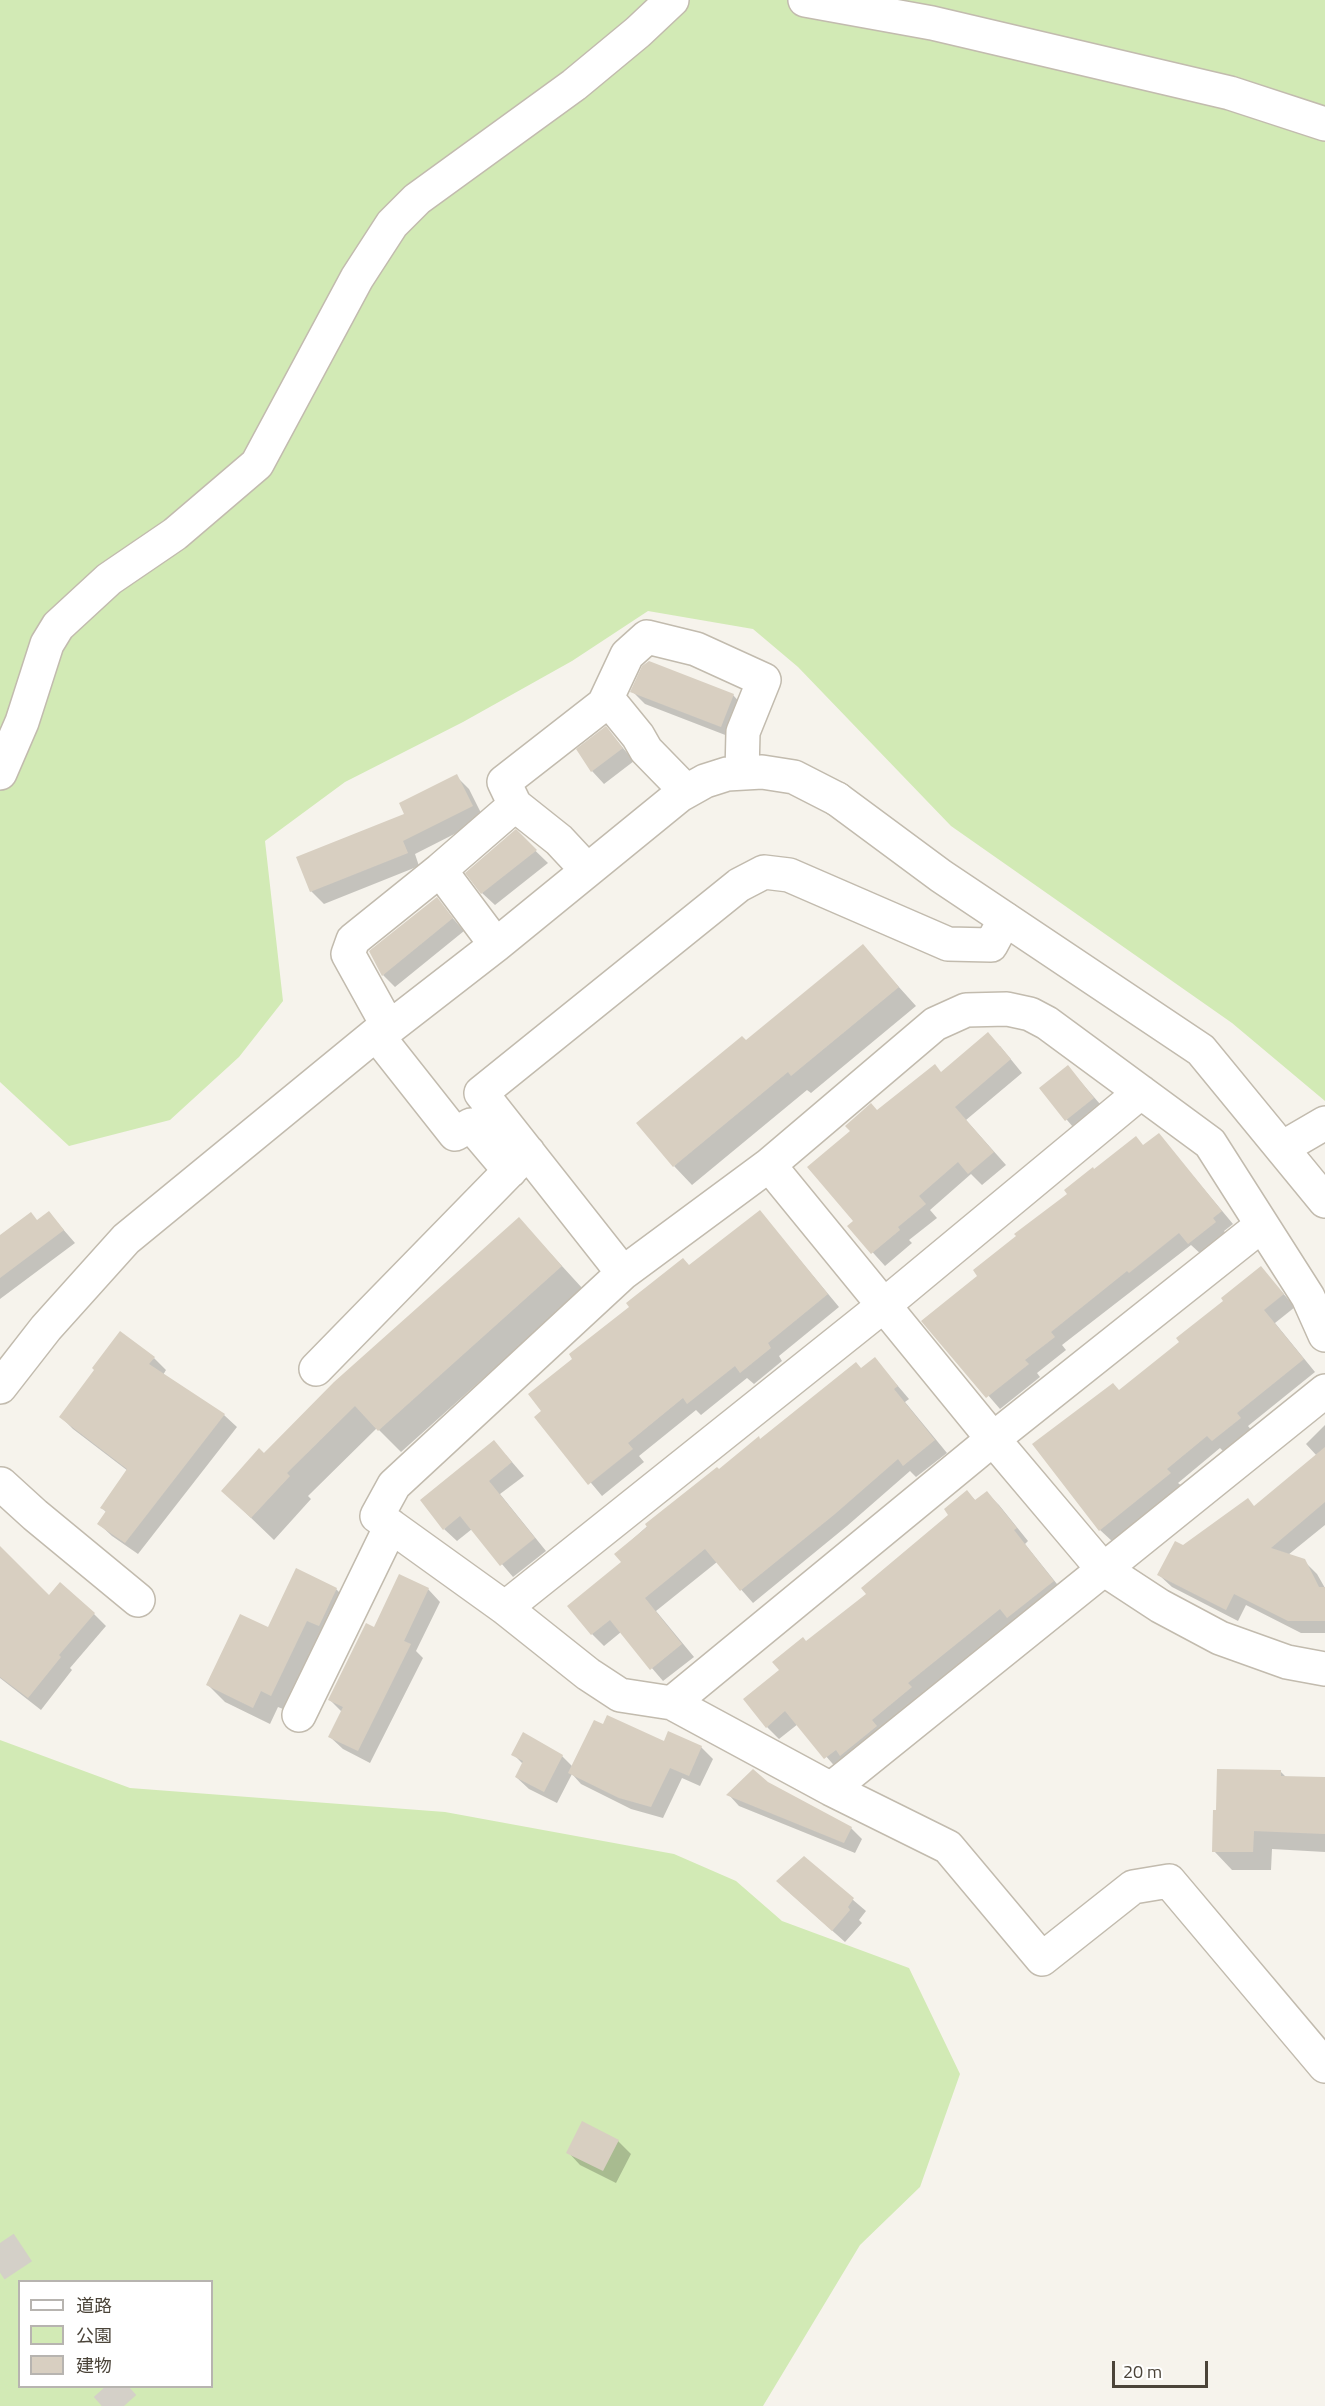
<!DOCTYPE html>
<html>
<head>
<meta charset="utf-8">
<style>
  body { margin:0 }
  #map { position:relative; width:1325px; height:2406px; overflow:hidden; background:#f6f3ec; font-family:"Titillium Web","Noto Sans JP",sans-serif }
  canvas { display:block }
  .legend { position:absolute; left:18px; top:2280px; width:195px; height:108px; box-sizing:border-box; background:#fff; border:2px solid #b7b4b0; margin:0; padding:8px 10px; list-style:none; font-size:18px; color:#4b4439 }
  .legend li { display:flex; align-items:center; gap:12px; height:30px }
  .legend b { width:30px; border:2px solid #b7b4b0 }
  .scale { position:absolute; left:1112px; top:2361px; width:96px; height:27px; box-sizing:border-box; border:3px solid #4b4439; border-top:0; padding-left:8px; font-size:18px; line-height:21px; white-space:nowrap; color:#4b4439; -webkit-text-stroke:4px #fff; paint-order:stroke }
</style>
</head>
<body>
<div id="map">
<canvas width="1325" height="2406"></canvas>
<ul class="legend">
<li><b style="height:8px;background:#fff"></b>道路</li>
<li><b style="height:16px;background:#d2eab5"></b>公園</li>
<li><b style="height:16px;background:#d8cfc1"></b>建物</li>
</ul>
<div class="scale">20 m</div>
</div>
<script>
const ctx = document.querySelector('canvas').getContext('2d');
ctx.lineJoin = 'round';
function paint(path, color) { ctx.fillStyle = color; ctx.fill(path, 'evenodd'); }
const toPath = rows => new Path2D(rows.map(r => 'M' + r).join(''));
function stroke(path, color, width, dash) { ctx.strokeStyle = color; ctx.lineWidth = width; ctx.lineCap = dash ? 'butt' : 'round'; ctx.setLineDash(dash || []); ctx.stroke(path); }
const green = toPath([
  [0,0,1325,0,1325,1101,1232,1023,951,826,798,667,753,629,648,611,572,661,463,722,345,782,265,841,283,1001,239,1057,170,1120,69,1146,0,1082],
  [0,1740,130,1788,445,1812,674,1854,736,1881,782,1921,909,1968,960,2074,920,2187,860,2245,763,2406,0,2406],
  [20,2282,212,2282,212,2386,20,2386]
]);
const shadow = toPath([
  [632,691,733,695,745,708,733,738,645,704],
  [606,728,634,761,604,784,592,771,578,750],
  [456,776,469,789,484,819,415,854,419,866,324,904,311,891],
  [515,831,548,863,495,905,482,893],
  [436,899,464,931,395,987,383,975],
  [862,946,916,1006,811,1093,807,1090,692,1185,674,1166],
  [1000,1046,1022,1073,966,1120,1006,1165,982,1185,971,1174,930,1210,937,1218,909,1240,912,1243,885,1266,849,1226,855,1221,877,1112,942,1073],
  [1068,1067,1106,1111,1078,1133,1041,1089],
  [1159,1135,1233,1224,1224,1231,1228,1236,1202,1255,1191,1245,1062,1345,1066,1350,1037,1373,1040,1377,1000,1409,924,1321,980,1277,1095,1171,1144,1146],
  [760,1212,839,1307,779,1356,782,1361,754,1384,747,1378,701,1415,696,1410,639,1456,644,1462,602,1496,536,1417,690,1267],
  [49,1213,75,1243,0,1299,0,1237,38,1221],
  [519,1219,583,1289,401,1452,377,1428,308,1496,311,1499,274,1540,223,1491],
  [1261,1268,1295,1307,1275,1323,1315,1372,1248,1426,1252,1431,1225,1453,1220,1448,1178,1483,1182,1486,1113,1542,1100,1530,1034,1445,1119,1392,1181,1342],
  [154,1358,166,1370,163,1375,224,1415,237,1427,138,1554,112,1536,99,1524,107,1513,102,1508,128,1471,73,1429,61,1417],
  [875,1359,909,1399,905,1402,947,1453,916,1477,910,1471,847,1526,753,1603,717,1562,656,1611,694,1657,663,1681,621,1632,604,1646,592,1634,623,1562,616,1554,679,1498],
  [1325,1425,1325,1525,1288,1555,1304,1561,1317,1574,1325,1588,1325,1633,1301,1633,1246,1605,1238,1621,1172,1587,1159,1575,1183,1547,1255,1507,1317,1456,1306,1444],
  [506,1455,524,1476,500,1494,546,1551,513,1577,472,1529,457,1541,444,1529],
  [967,1492,976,1501,987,1493,999,1505,1028,1541,1025,1544,1065,1594,838,1770,798,1724,779,1739,767,1727,781,1670,807,1643,868,1594,950,1515],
  [0,1548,50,1597,94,1614,106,1626,70,1668,72,1670,41,1710,0,1678],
  [336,1589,353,1606,288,1711,278,1707,270,1724,225,1702,208,1685,268,1629],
  [428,1589,440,1602,416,1651,423,1658,370,1763,343,1749,330,1737,342,1712,330,1700,375,1629],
  [669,1733,701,1747,713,1759,700,1786,682,1778,663,1818,631,1809,581,1784,572,1774,557,1803,529,1789,516,1777,523,1764,513,1754,562,1756,573,1767,665,1743],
  [1280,1771,1287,1778,1325,1779,1325,1852,1272,1849,1271,1870,1232,1870,1214,1851],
  [767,1784,851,1828,862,1839,855,1853,739,1806,729,1795],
  [804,1858,866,1911,859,1920,862,1923,845,1942,790,1893],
  [618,2141,631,2154,616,2183,580,2165,568,2152]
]);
const building = toPath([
  [649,661,734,694,721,727,630,692,642,666],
  [606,726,623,748,591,772,576,749],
  [457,774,473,806,403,841,408,853,310,892,296,857,404,814,399,803],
  [516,829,537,850,481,894,465,873],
  [437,897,453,918,382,976,369,951],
  [863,944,899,987,791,1076,788,1072,673,1167,636,1123,742,1036,746,1040],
  [988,1032,1011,1059,955,1107,994,1152,968,1174,958,1162,919,1196,926,1204,898,1227,900,1230,871,1254,847,1226,853,1221,807,1167,850,1131,845,1126,871,1103,877,1110,935,1064,941,1072],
  [1068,1065,1094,1098,1065,1121,1039,1088],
  [1159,1133,1222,1211,1213,1218,1216,1222,1188,1244,1179,1233,1129,1273,1127,1271,1051,1332,1055,1337,1025,1360,1029,1364,986,1398,921,1321,977,1276,973,1270,1016,1236,1014,1234,1067,1194,1064,1190,1093,1167,1094,1169,1136,1136,1143,1145],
  [760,1210,828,1294,768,1343,771,1348,740,1373,735,1366,687,1404,683,1398,628,1443,633,1449,588,1485,534,1417,541,1411,528,1394,572,1359,569,1354,629,1307,626,1303,683,1258,689,1265],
  [49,1211,64,1230,0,1278,0,1235,31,1212,37,1220],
  [519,1217,562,1266,378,1431,355,1406,287,1473,290,1476,251,1518,221,1491,259,1448,264,1453,334,1382],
  [1261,1266,1284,1294,1264,1310,1304,1359,1237,1413,1241,1418,1212,1441,1207,1436,1167,1469,1171,1473,1099,1531,1032,1444,1113,1383,1119,1390,1179,1342,1176,1338,1223,1301,1221,1298],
  [120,1331,155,1357,149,1364,225,1414,125,1543,97,1524,106,1511,100,1508,127,1469,59,1417,94,1370,92,1368],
  [875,1357,898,1386,894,1389,935,1440,903,1466,898,1459,835,1514,740,1591,705,1549,645,1598,682,1644,650,1670,610,1620,591,1635,567,1606,621,1562,614,1554,647,1527,645,1524,717,1467,719,1469,759,1436,760,1439,856,1362,861,1368],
  [494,1440,512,1462,489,1481,535,1538,500,1566,460,1516,443,1530,420,1500],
  [1325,1447,1325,1502,1271,1548,1305,1559,1319,1587,1325,1587,1325,1621,1288,1621,1234,1594,1226,1610,1157,1575,1175,1541,1183,1545,1248,1498,1254,1506],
  [967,1490,975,1500,987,1491,1017,1528,1014,1530,1054,1581,1007,1618,1000,1609,908,1683,912,1687,872,1720,877,1726,840,1756,836,1750,824,1759,785,1711,766,1728,743,1699,779,1670,772,1662,803,1637,806,1641,866,1594,861,1588,948,1515,944,1509],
  [0,1546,49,1595,60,1582,95,1613,59,1655,61,1657,28,1698,0,1677],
  [296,1568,337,1588,319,1626,307,1621,271,1696,261,1691,253,1708,206,1685,240,1614,268,1627],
  [399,1574,429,1588,404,1641,411,1644,358,1751,328,1737,343,1707,328,1700,366,1623,374,1627],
  [607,1715,664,1741,668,1731,702,1746,689,1776,670,1768,651,1807,619,1798,568,1773,594,1720,603,1724],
  [523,1732,563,1755,544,1792,515,1777,523,1761,511,1755],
  [753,1769,768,1782,852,1827,844,1843,726,1795],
  [1217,1769,1281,1770,1281,1776,1325,1777,1325,1834,1254,1831,1253,1852,1212,1852,1213,1810,1216,1810],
  [804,1856,854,1898,848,1907,850,1910,832,1931,776,1881],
  [582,2121,619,2140,603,2171,566,2153]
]);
const secondaryTunnel = toPath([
  [0,2243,26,2282],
  [106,2386,124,2406]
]);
const minor = toPath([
  [607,698,638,736,646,750,686,791],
  [0,773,22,722,47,644,58,626,109,579,175,534,257,464,357,278,392,224,417,199,574,85,638,32,672,0],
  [515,805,504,782,604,704,627,655,647,637,696,649,764,680,743,732,742,773],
  [440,870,496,945],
  [389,1028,348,954,353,940,440,870,515,805,559,840,587,870],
  [376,1034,455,1134,471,1125,510,1171],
  [1282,1148,1325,1123],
  [769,1165,993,1439,1102,1568,1160,1606,1220,1638,1287,1662,1325,1669],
  [623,1273,481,1093,739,885,764,872,789,875,948,944,991,945,1005,919],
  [1325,1335,1308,1297,1210,1143,1047,1023,1030,1014,1007,1009,966,1010,935,1024,769,1165,623,1273,394,1485,377,1516,505,1608,588,1674,620,1695,672,1703,831,1789,948,1847,1042,1959,1133,1887,1169,1881,1325,2066],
  [316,1369,528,1152],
  [0,1387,46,1328,126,1239,376,1034,389,1028,496,945,680,795,705,781,727,774,762,772,794,777,837,799],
  [1,1484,35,1515,138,1600],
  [505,1608,883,1306,1141,1092],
  [672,1703,993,1439,1262,1225],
  [299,1715,391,1526],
  [831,1789,1325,1391]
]);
const tertiary = toPath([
  [805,0,932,23,1230,93,1325,124],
  [837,799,941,876,1201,1050,1325,1201]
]);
paint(green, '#d2eab5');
paint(shadow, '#0003');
paint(building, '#d8cfc1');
stroke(secondaryTunnel, '#d4d0c8', 33, [33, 16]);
stroke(minor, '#c2bbae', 36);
stroke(tertiary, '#c2bbae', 36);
stroke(minor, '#fff', 33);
stroke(tertiary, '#fff', 33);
</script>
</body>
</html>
